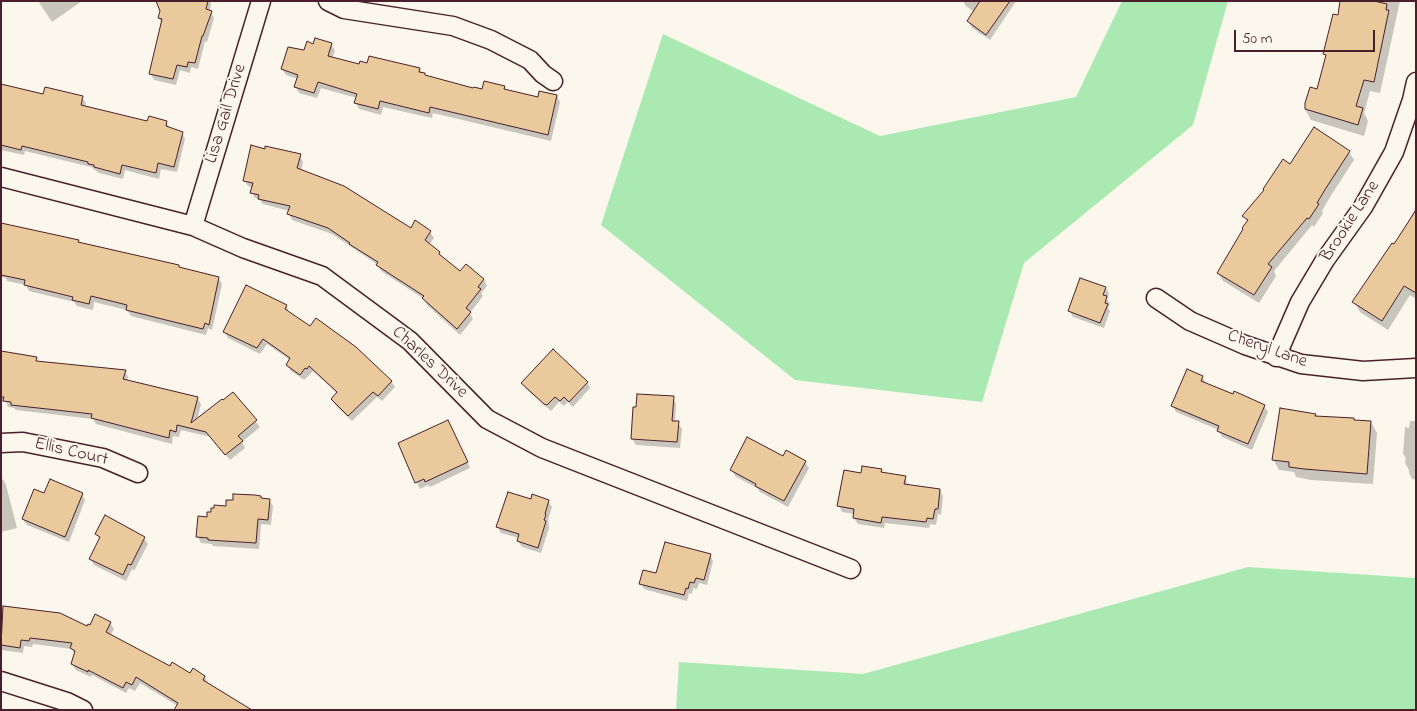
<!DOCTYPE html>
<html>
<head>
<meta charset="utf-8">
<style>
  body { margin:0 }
  #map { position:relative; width:1417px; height:711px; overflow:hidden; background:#fbf7ec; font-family:"Indie Flower",sans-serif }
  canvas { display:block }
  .frame { position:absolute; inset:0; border:2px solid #4a1f2b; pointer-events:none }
  .scale { position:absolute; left:1234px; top:30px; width:141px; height:22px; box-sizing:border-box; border:2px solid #4a1f2b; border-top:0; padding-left:6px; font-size:15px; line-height:18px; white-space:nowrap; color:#4a1f2b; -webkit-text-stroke:4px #fbf7ec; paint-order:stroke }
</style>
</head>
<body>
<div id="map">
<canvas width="1417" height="711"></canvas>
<div class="frame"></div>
<div class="scale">50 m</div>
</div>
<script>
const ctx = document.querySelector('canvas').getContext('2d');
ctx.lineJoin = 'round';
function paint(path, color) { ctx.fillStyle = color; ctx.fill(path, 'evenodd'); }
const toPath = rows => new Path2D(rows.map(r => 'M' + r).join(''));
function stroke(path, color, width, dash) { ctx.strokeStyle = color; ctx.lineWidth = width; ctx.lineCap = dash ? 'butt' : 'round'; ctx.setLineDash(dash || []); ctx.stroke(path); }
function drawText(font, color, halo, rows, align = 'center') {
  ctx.font = font + ' "Indie Flower",sans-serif'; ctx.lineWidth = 4; ctx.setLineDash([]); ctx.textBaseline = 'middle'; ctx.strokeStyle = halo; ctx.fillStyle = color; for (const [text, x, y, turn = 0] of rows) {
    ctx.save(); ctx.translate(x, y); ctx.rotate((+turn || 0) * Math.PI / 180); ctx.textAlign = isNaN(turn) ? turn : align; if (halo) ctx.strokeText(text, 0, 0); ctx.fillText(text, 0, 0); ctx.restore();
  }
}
const green = toPath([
  [1122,1,1228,1,1193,125,1024,263,982,402,795,380,601,225,663,34,880,136,1076,97],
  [1248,567,1416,578,1416,710,676,710,679,662,863,674]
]);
const shadow = toPath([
  [38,1,82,1,52,22],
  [159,1,210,1,211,3,210,11,214,18,207,42,205,41,198,69,191,67,190,73,180,70,176,85,154,80,151,74,162,24,159,18,161,11],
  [963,1,1016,1,990,40,972,28,968,21,974,12,966,6],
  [1341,1,1400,1,1380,93,1370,91,1364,113,1368,121,1364,136,1311,120,1305,109,1310,89,1318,91,1327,58,1324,54,1339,17],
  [331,44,335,51,332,59,360,66,419,69,426,77,474,90,483,90,504,87,507,91,539,98,557,96,560,102,551,141,433,113,432,118,383,107,381,115,359,109,356,103,357,98,321,88,317,98,299,93,296,87,298,79,286,75,282,69,314,45],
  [1,85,44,96,82,97,86,103,85,107,148,123,166,122,170,128,182,133,185,139,177,172,161,169,159,179,125,170,123,179,99,173,91,167,25,151,24,155,1,150],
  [1349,152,1354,160,1330,197,1322,211,1323,213,1314,227,1312,225,1274,271,1276,276,1259,303,1223,281,1218,273,1248,222,1244,216,1290,166],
  [300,156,303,162,301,171,411,229,430,232,434,238,429,245,439,252,443,258,460,273,466,266,484,280,487,286,481,293,483,296,470,313,473,319,460,335,427,305,424,299,381,271,378,265,353,248,332,234,292,220,288,213,289,211,263,204,260,200,255,198,252,192,253,188,248,186,244,180],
  [1416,207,1416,299,1410,295,1388,330,1360,312,1354,302,1395,246],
  [1,224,78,241,79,244,218,278,222,284,212,330,208,328,206,335,131,316,127,310,94,302,93,310,77,306,74,302,29,291,26,285,7,281,6,278,1,277],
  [1081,279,1106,288,1109,294,1107,299,1110,304,1108,308,1110,311,1104,328,1073,317,1069,310],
  [246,287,287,306,289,313,391,381,395,387,382,401,377,397,352,421,336,406,332,399,337,393,313,371,304,380,291,371,287,365,290,360,267,344,260,354,228,338,225,332],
  [1,353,36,358,39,363,125,371,128,377,127,381,197,398,201,404,197,421,233,393,260,427,242,442,245,448,230,460,211,437,181,430,179,437,173,436,172,444,96,424,93,419,16,410,14,408,8,407,6,402,1,402],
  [1202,377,1206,383,1233,396,1264,406,1268,412,1252,450,1222,437,1219,430,1176,412,1173,406],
  [587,382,590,388,573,407,568,402,564,406,559,402,551,411,526,389,523,383],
  [673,398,676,404,675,422,678,423,682,429,680,448,636,445,632,439],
  [1315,415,1316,417,1354,419,1355,421,1371,422,1377,433,1373,484,1311,480,1296,477,1294,472,1279,470,1273,459],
  [1410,421,1416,421,1416,480,1412,479,1409,473,1409,470,1405,463,1406,458,1403,454,1405,427,1409,428],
  [451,427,470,468,430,487,428,485,420,489,399,444],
  [784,458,805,462,809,468,788,507,760,492,757,488,735,476,732,470],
  [881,471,883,474,905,477,908,485,940,490,943,496,941,515,938,514,936,525,930,524,929,528,885,523,884,528,858,524,854,518,855,514,842,512,839,505,862,474],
  [3,479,6,485,17,528,1,532,1,480],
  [82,494,85,500,69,542,27,525,23,519],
  [262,500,269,500,273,506,271,525,261,524,259,549,213,546,212,544,201,543,198,537,208,518,227,508],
  [532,501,548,501,552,507,548,520,549,528,541,553,522,547,518,541,519,538,501,533,497,526],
  [97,534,144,538,148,544,134,571,132,569,126,581,94,565,91,559,100,540],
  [710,555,713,561,707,585,699,583,697,589,693,588,692,594,689,593,687,601,644,589,641,583,657,575],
  [1,607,60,614,88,628,110,623,114,629,110,636,171,668,191,675,205,677,208,683,178,706,140,683,135,691,129,688,126,693,92,675,91,677,76,670,72,664,75,655,72,649,33,644,32,647,24,646,23,653,1,650]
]);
const building = toPath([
  [156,1,208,1,206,9,212,11,203,36,202,36,195,63,188,62,187,67,177,65,173,79,149,74,162,19,158,18,160,11,156,1],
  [980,1,1010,1,986,35,967,21,980,1],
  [1340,1,1374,1,1387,4,1386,10,1389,10,1374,82,1364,80,1356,106,1363,108,1358,125,1305,109,1305,103,1310,87,1317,89,1326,55,1323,54,1333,14,1338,15,1340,1],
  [315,38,332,43,328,56,359,64,360,61,367,63,369,56,420,68,419,72,425,73,425,75,473,88,474,87,482,89,484,81,505,86,504,89,538,97,539,91,557,95,548,135,430,107,429,113,380,101,378,109,354,103,357,94,318,82,314,93,294,87,298,75,281,69,288,47,304,50,307,41,313,44,315,38],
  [1,84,43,94,45,87,83,96,81,105,147,121,149,116,167,121,166,126,183,132,174,167,158,163,156,173,122,165,120,174,94,167,94,165,88,164,88,162,22,146,21,150,1,145,1,84],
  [1314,127,1350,151,1326,188,1317,203,1319,204,1309,219,1307,218,1268,264,1272,267,1254,295,1217,273,1243,229,1242,228,1248,220,1242,216,1264,190,1263,189,1283,159,1290,164,1314,127],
  [251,145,265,149,265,146,301,154,297,168,344,186,411,228,415,220,431,231,425,240,440,252,439,254,460,271,466,264,484,279,478,287,481,289,466,308,471,312,457,329,422,298,424,296,376,265,378,262,349,244,350,243,328,228,287,214,290,206,258,199,259,195,250,193,253,183,243,181,251,145],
  [1416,210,1416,293,1404,286,1382,321,1352,302,1392,243,1394,244,1416,210],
  [1,223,79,240,78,242,179,265,179,267,219,277,209,325,205,323,203,329,174,322,126,310,127,305,91,296,89,304,72,300,73,297,24,285,25,280,1,275,1,223],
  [1080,278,1106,287,1103,295,1107,296,1105,303,1108,304,1100,323,1068,311,1080,278],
  [246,285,287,305,285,309,310,326,316,318,356,347,392,381,378,396,373,392,348,416,331,399,337,392,309,366,307,369,305,368,300,375,286,365,290,358,263,339,257,348,223,332,246,285],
  [553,349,588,382,569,402,564,397,560,401,555,397,547,405,544,404,521,383,553,349],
  [1,351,37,357,36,361,126,370,123,379,198,397,191,423,222,399,223,400,233,392,257,420,238,436,243,441,225,455,206,432,177,425,176,432,170,430,169,438,91,418,92,414,11,405,11,402,3,401,4,397,1,397,1,351],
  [1187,369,1203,376,1201,381,1233,394,1234,391,1265,405,1248,444,1217,431,1219,426,1171,406,1187,369],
  [637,394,674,396,672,421,679,421,677,442,631,439,633,407,636,407,637,394],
  [1280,408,1316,414,1315,416,1354,418,1354,420,1371,421,1367,474,1304,469,1289,467,1289,462,1272,460,1280,408],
  [448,420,468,462,425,482,424,479,415,483,398,443,448,420],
  [747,437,783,456,786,450,806,461,784,501,755,486,756,484,730,470,747,437],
  [862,466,882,469,881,472,906,476,904,484,940,489,938,509,935,509,933,519,927,518,926,522,882,517,881,523,853,518,854,509,837,506,844,470,861,473,862,466],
  [50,479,83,493,65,537,22,519,34,489,44,493,50,479],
  [508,492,531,499,532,494,549,500,545,514,546,515,544,520,546,521,538,548,517,541,519,534,496,527,508,492],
  [233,494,255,495,261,496,261,498,270,499,268,520,258,519,256,543,208,540,208,538,196,537,198,516,207,517,207,512,211,512,211,508,214,508,214,505,226,506,226,500,233,500,233,494],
  [105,515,145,537,131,565,128,564,123,575,89,559,100,537,95,534,105,515],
  [665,542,711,554,704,580,696,578,694,583,690,582,688,589,686,588,684,595,639,584,643,570,656,573,665,542],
  [3,606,60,613,87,626,88,624,90,625,95,614,111,622,106,632,170,666,172,662,190,673,193,668,205,676,203,680,252,710,174,710,178,703,136,677,132,685,126,682,123,688,88,670,88,672,71,664,75,651,70,648,72,643,30,638,29,641,21,640,20,648,1,645,3,606]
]);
const minor = toPath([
  [328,1,344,9,453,26,491,40,530,60,543,74,553,81],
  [1,177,193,226,243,248,322,276,410,341,487,419,542,448,851,569],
  [193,226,261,1],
  [1156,298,1190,321,1245,345,1301,364,1363,371,1416,368],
  [1276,357,1300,302,1325,260,1363,207,1394,152,1412,100,1416,82],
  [1,443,23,442,103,458,138,473],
  [1,681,67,702,83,710]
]);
const streetNames = [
  ["Lisa Gail Drive",227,114,-73],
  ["Brookie Lane",1351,222,-57],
  ["Cheryl Lane",1267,350,19],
  ["Charles Drive",429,363,43],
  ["Ellis Court",71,453,13]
];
paint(green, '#aaeab2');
paint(shadow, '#0003');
paint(building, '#eac99c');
stroke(building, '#4a1f2b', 1);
stroke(minor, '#4a1f2b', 21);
stroke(minor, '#fbf7ec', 18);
drawText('18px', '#4a1f2b', '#fbf7ec', streetNames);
</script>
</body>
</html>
